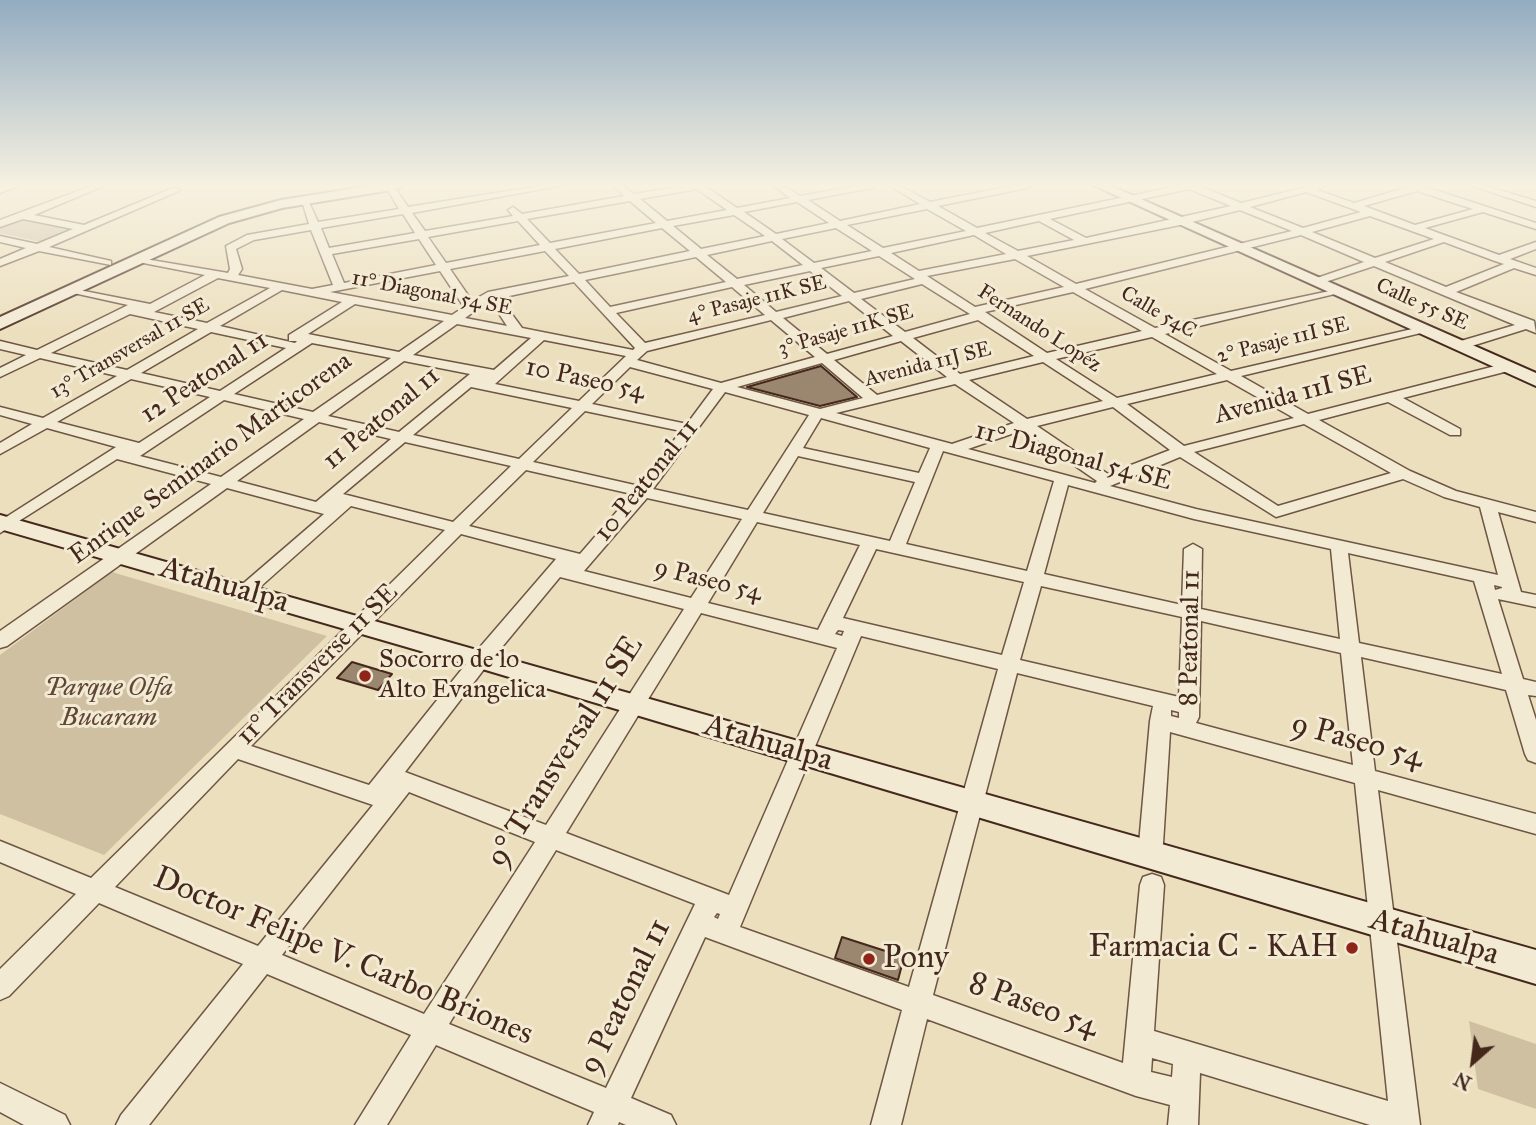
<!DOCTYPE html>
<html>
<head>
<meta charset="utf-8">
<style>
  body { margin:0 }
  #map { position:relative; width:1536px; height:1125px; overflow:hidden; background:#ecdfbd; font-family:"IM FELL Great Primer",serif }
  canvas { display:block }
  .north { position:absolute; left:1438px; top:1027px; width:70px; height:70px; -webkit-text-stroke:5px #f3ead4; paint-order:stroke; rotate:208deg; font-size:19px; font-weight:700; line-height:28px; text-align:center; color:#44281c }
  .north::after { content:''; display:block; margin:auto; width:24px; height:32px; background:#44281c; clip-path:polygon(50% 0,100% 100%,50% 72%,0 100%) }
</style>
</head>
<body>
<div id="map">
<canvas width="1536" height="1125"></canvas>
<div class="north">N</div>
</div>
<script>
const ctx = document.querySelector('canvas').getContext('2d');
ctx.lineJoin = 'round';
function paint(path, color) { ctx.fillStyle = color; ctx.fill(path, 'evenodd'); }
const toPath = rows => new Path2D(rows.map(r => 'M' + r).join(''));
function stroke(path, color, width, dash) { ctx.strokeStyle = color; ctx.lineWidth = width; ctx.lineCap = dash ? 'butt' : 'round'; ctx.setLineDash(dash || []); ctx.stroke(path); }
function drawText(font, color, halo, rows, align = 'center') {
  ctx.font = font + ' "IM FELL Great Primer",serif'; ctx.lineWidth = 6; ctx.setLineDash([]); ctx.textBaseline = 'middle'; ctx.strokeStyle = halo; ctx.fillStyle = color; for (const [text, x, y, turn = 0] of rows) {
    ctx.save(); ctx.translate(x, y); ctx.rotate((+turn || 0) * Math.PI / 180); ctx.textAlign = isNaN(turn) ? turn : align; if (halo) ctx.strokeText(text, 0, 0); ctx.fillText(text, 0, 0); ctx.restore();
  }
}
const green = toPath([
  [23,219,72,229,40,242,0,233,0,228],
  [112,572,327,636,104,855,0,814,0,655],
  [1469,1021,1536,1044,1536,1109,1478,1089]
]);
const building = toPath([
  [821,366,857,397,820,406,747,387,821,366],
  [352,662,392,674,378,690,337,678,352,662],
  [842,937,904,957,898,980,835,958,842,937]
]);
const street = toPath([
  [7,185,20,185,0,193,0,187,7,185],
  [94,185,106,185,34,215,84,225,173,188,181,190,49,247,111,261,111,265,39,251,0,266,0,259,26,248,0,242,0,236,37,244,73,229,23,219,0,227,0,220,94,185],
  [385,185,393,185,408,207,545,185,564,185,412,213,425,231,513,216,508,210,513,207,522,214,624,196,613,185,622,185,634,194,690,185,707,185,706,187,737,208,790,198,773,185,783,185,800,196,860,185,876,185,872,188,808,200,840,221,920,204,889,185,899,185,930,202,1016,185,1031,185,1027,188,938,206,977,228,1182,185,1197,185,1241,203,1315,185,1328,185,1317,190,1354,203,1408,187,1406,185,1420,185,1536,223,1536,229,1483,212,1425,228,1499,255,1536,242,1536,249,1510,259,1536,268,1536,275,1514,268,1456,292,1534,321,1536,333,1526,329,1459,350,1453,346,1454,343,1515,325,1374,266,1319,284,1311,284,1311,280,1364,262,1301,235,1085,289,1155,328,1339,289,1339,293,1165,334,1231,371,1425,326,1425,332,1241,376,1308,414,1507,363,1514,367,1512,370,1403,398,1460,429,1460,435,1450,435,1388,402,1319,420,1410,471,1456,491,1536,512,1536,522,1498,512,1521,592,1536,595,1536,607,1498,599,1523,679,1536,682,1536,696,1528,695,1536,720,1536,763,1528,760,1525,754,1506,690,1361,657,1375,771,1536,814,1536,834,1378,790,1420,1125,1370,1125,1200,1073,1198,1125,1168,1125,1170,1105,1136,1096,927,1019,901,1125,871,1125,902,1010,705,937,631,1098,671,1115,676,1125,626,1125,619,1122,618,1125,588,1125,594,1112,436,1045,387,1125,355,1125,411,1035,267,974,149,1125,116,1125,121,1115,243,964,99,903,9,996,0,1000,0,969,76,894,0,862,0,841,91,878,445,530,351,506,250,596,244,598,235,592,238,588,324,514,227,488,7,646,0,648,0,631,211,484,117,459,0,533,0,521,116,447,47,428,0,454,0,443,32,424,0,415,0,407,43,418,117,376,40,358,0,377,0,368,26,355,0,349,0,341,37,350,128,305,69,292,69,288,150,304,205,275,133,261,133,257,228,273,230,269,226,246,247,235,309,224,301,198,307,198,318,222,399,209,385,185],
  [697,189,727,210,667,221,640,199,697,189],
  [1189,189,1231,206,1086,238,1050,219,1189,189],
  [1417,191,1473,209,1415,225,1364,206,1417,191],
  [1306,192,1361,212,1303,228,1250,207,1306,192],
  [630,201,656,223,550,243,527,219,630,201],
  [797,202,829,223,776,234,744,212,797,202],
  [927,209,966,231,883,248,847,225,927,209],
  [1240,210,1292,231,1076,284,1027,256,1180,225,1240,210],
  [403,214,415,233,329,248,321,228,403,214],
  [734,215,765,236,701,249,673,226,734,215],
  [1370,216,1434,239,1375,258,1312,232,1370,216],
  [518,221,540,245,446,263,428,237,518,221],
  [1039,221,1074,240,1018,251,985,233,1039,221],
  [662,228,690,251,579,274,555,249,662,228],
  [836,228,872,251,814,263,782,239,836,228],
  [311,230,333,285,312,289,238,275,242,269,236,249,254,240,311,230],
  [974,235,1006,254,919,271,891,253,974,235],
  [419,239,436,265,344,283,332,254,419,239],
  [772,241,803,265,737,279,707,255,772,241],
  [1444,242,1495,261,1504,264,1446,287,1385,262,1444,242],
  [545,251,569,276,488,292,472,301,450,269,545,251],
  [879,256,915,279,854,293,821,268,879,256],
  [696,257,726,282,610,307,585,280,696,257],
  [1015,259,1064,287,975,307,927,276,1015,259],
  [440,271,464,307,452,315,330,292,440,271],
  [810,271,842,296,776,312,744,285,810,271],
  [218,278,270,288,207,323,154,312,218,278],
  [574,282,635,348,633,350,522,328,500,298,574,282],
  [922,284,970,314,905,332,861,299,922,284],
  [732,287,765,315,645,343,616,313,732,287],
  [282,290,342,302,289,335,289,341,297,341,295,343,220,326,282,290],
  [1073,292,1142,331,1047,353,985,312,1073,292],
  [490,300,507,326,465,318,490,300],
  [849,301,893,336,827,354,783,318,849,301],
  [355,304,444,321,399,352,308,334,355,304],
  [130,314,198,329,127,370,51,353,130,314],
  [771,320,815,357,721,383,637,360,647,351,771,320],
  [978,320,1034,356,960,374,913,338,978,320],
  [457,324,531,338,494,370,413,355,457,324],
  [211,332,286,348,220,391,141,373,211,332],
  [1152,337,1217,374,1117,398,1056,359,1152,337],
  [544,340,626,356,579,401,495,384,544,340],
  [901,341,947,377,877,395,834,360,901,341],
  [312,343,391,358,313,412,234,394,312,343],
  [404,361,470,374,399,432,328,416,404,361],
  [1043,362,1103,401,1027,419,969,380,1043,362],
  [822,363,863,398,820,409,737,387,822,363],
  [630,367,713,389,687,424,592,404,630,367],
  [131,379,210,397,139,443,57,422,131,379],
  [1227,380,1294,418,1184,446,1127,404,1227,380],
  [955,384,1014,423,952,444,836,413,955,384],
  [471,387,572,408,519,459,413,435,471,387],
  [725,392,809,415,748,510,653,489,725,392],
  [224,400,304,419,221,477,140,456,224,400],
  [1113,407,1170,450,1108,474,1037,426,1113,407],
  [585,411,681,431,639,486,533,462,585,411],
  [821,418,930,448,919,473,803,448,821,418],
  [319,422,391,439,316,502,237,481,319,422],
  [1304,424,1391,473,1278,506,1194,452,1304,424],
  [1023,430,1097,481,1095,483,968,449,1023,430],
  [405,442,511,466,453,522,343,494,405,442],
  [943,451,1054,481,1027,571,906,544,943,451],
  [798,456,915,482,890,541,763,513,798,456],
  [1180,457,1276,517,1403,479,1444,497,1480,507,1498,575,1196,509,1110,486,1180,457],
  [526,470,632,494,580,554,469,526,526,470],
  [1068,485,1194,519,1331,549,1340,639,1201,609,1202,549,1193,544,1184,549,1182,605,1044,574,1068,485],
  [647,498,742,519,691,598,584,571,647,498],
  [757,522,860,545,818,630,708,603,757,522],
  [461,534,556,559,474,654,369,785,251,746,461,534],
  [876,549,1024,582,1002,655,843,618,876,549],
  [1348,553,1474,581,1502,674,1359,643,1348,553],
  [560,577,684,609,546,825,405,772,488,664,560,577],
  [1494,585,1502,587,1502,588,1495,590,1494,585],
  [1041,586,1182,617,1179,697,1020,660,1041,586],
  [701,613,837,648,729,895,566,833,701,613],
  [1201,621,1341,653,1353,765,1196,723,1199,717,1201,621],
  [838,630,844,631,842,636,835,634,838,630],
  [861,636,998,669,909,987,740,927,861,636],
  [1017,673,1153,706,1150,721,1139,844,1143,851,1151,854,1159,851,1163,844,1170,732,1355,783,1388,1101,1154,1031,1164,885,1161,877,1152,874,1143,877,1140,885,1123,1063,933,995,1017,673],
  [1171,710,1179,712,1179,718,1171,716,1171,710],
  [238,759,373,805,258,946,115,887,238,759],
  [409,792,535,842,424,1014,282,955,409,792],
  [556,850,695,904,606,1088,449,1024,556,850],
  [717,913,720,914,718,919,714,917,717,913],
  [1152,1058,1173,1064,1172,1077,1151,1072,1152,1058],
  [1470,185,1483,185,1536,201,1536,207,1470,185],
  [0,1083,65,1115,70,1125,24,1125,0,1112,0,1083]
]);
const secondary = toPath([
  [375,185,404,185,397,189,282,208,229,223,0,329,0,317,219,217,281,200,375,185],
  [1093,185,1109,185,1536,373,1536,386,1093,185],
  [0,515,1536,950,1536,984,479,668,0,529,0,515]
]);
const markers = [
  [365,676,7,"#8f2418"],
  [1352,948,7,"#8f2418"],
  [869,959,7,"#8f2418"]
];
const farStreetnames = [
  ["11° Diagonal 54 SE",432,294,11],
  ["4° Pasaje 11K SE",757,300,-14],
  ["Calle 55 SE",1422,305,24],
  ["Calle 54C",1158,313,30],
  ["Fernando Lopéz",1039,329,33],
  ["3° Pasaje 11K SE",846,331,-16],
  ["2° Pasaje 11I SE",1283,341,-14],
  ["13° Transversal 11 SE",130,349,-30],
  ["Avenida 11J SE",928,365,-14]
];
const streetNames = [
  ["12 Peatonal 11",205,378,-33],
  ["10 Paseo 54",585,380,12],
  ["Avenida 11I SE",1293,396,-15],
  ["11 Peatonal 11",382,419,-40],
  ["11° Diagonal 54 SE",1073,457,15],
  ["Enrique Seminario Marticorena",211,459,-36],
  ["10 Peatonal 11",647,481,-51],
  ["9 Paseo 54",708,581,14],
  ["8 Peatonal 11",1191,638,-89],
  ["11° Transverse 11 SE",318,665,-45]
];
const poiNames = [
  ["Socorro de lo",379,661],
  ["Alto Evangelica",379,691]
];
const parkNames = [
  ["Parque Olfa",109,689],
  ["Bucaram",109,719]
];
const nearStreetnames = [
  ["Atahualpa",224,586,16],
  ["9 Paseo 54",1357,742,15],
  ["Atahualpa",768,744,16],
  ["9° Transversal 11 SE",566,752,-58],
  ["Atahualpa",1434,938,16],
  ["Doctor Felipe V. Carbo Briones",343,957,23],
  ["9 Peatonal 11",626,997,-64],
  ["8 Paseo 54",1033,1006,20]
];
const nearPoinames = [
  ["Farmacia C - KAH",1338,948],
  ["Pony",883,959,"left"]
];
paint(green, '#cfc0a2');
paint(building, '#9b8770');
stroke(building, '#44281c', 2);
stroke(street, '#6e5644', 3);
stroke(secondary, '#44281c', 4);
paint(street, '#f3ead4');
paint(secondary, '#f3ead4');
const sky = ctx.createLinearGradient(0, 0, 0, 342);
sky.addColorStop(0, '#93acc1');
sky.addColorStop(0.54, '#f6f1e1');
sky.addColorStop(1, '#f6f1e100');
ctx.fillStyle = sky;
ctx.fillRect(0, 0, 1536, 342);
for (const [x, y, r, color] of markers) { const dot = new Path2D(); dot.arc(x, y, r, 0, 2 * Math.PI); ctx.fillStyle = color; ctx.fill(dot); stroke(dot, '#f3ead4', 2.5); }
drawText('21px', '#44281c', '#f3ead4', farStreetnames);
drawText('26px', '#44281c', '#f3ead4', streetNames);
drawText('26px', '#44281c', '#f3ead4', poiNames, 'left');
drawText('italic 26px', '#604637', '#f3ead4', parkNames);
drawText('32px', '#44281c', '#f3ead4', nearStreetnames);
drawText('32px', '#44281c', '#f3ead4', nearPoinames, 'right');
</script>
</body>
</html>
